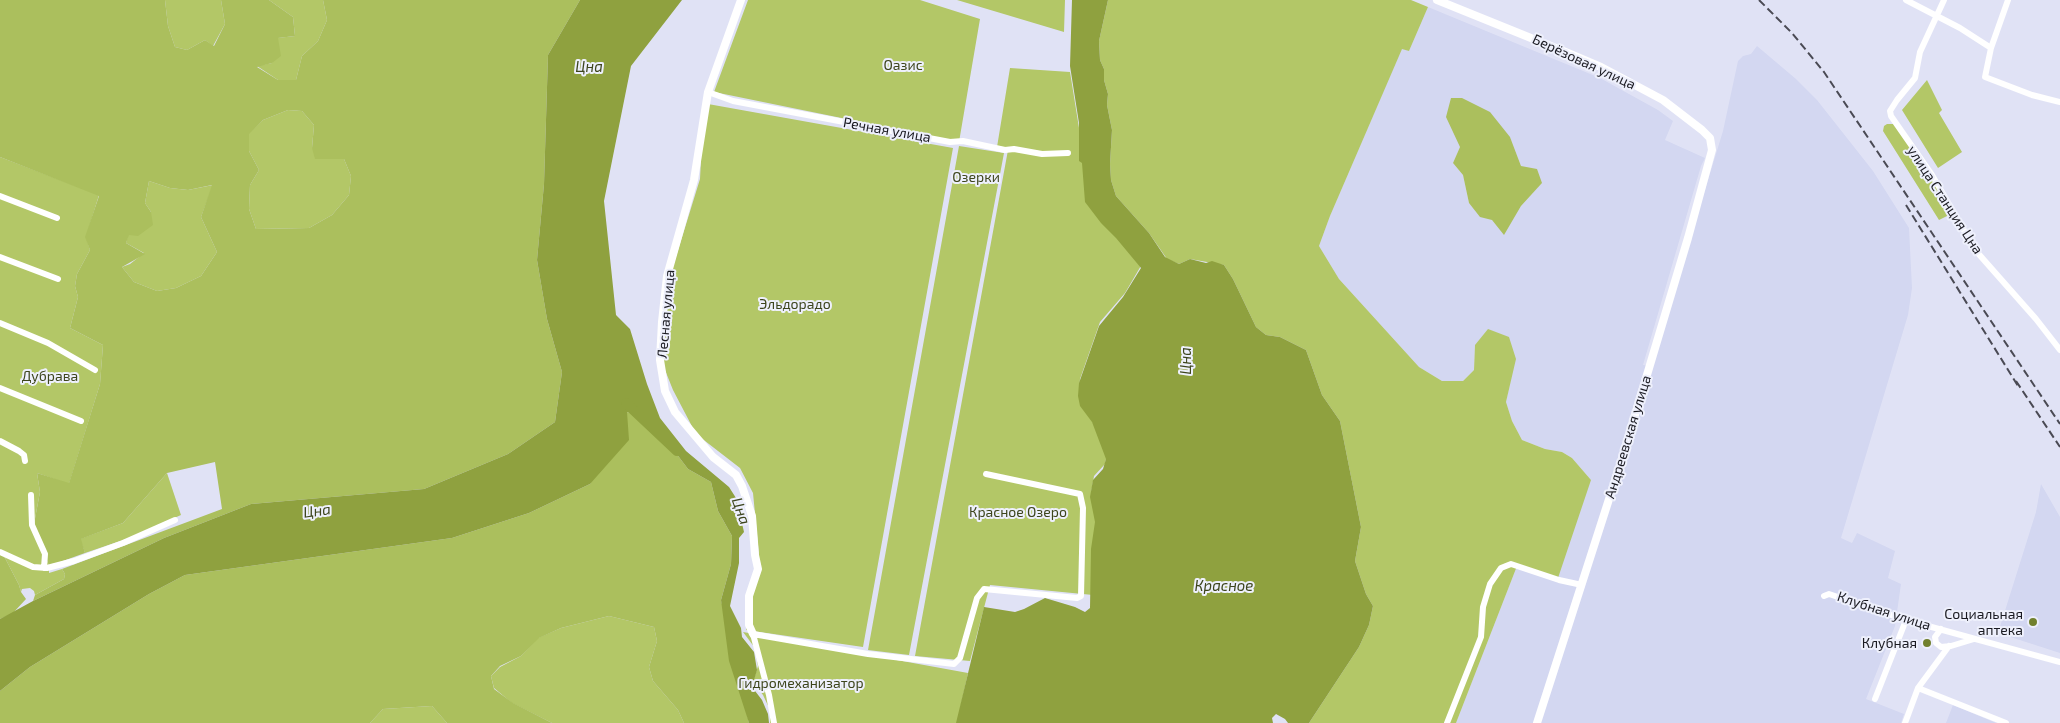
<!DOCTYPE html>
<html>
<head>
<meta charset="utf-8">
<style>
  body { margin:0 }
  canvas { display:block; background:#e0e2f5 }
</style>
</head>
<body>
<canvas width="2060" height="723"></canvas>
<script>
const ctx = document.querySelector('canvas').getContext('2d');
ctx.lineJoin = 'round';
function paint(path, color) { ctx.fillStyle = color; ctx.fill(path, 'evenodd'); }
const toPath = rows => new Path2D(rows.map(r => 'M' + r).join(''));
function stroke(path, color, width, dash) { ctx.strokeStyle = color; ctx.lineWidth = width; ctx.lineCap = dash ? 'butt' : 'round'; ctx.setLineDash(dash || []); ctx.stroke(path); }
function drawText(font, color, halo, rows, align = 'center') {
  ctx.font = font + ' "Exo 2",sans-serif'; ctx.lineWidth = 4; ctx.setLineDash([]); ctx.textBaseline = 'middle'; ctx.strokeStyle = halo; ctx.fillStyle = color; for (const [text, x, y, turn = 0] of rows) {
    ctx.save(); ctx.translate(x, y); ctx.rotate((+turn || 0) * Math.PI / 180); ctx.textAlign = isNaN(turn) ? turn : align; if (halo) ctx.strokeText(text, 0, 0); ctx.fillText(text, 0, 0); ctx.restore();
  }
}
const built = toPath([
  [1428,7,1600,78,1658,110,1673,121,1665,140,1705,158,1701,166,1643,365,1651,366,1723,131,1738,61,1743,56,1751,54,1757,46,1796,79,1817,100,1873,171,1909,228,1912,288,1908,315,1841,538,1852,543,1857,533,1895,551,1888,578,1901,584,1895,626,1866,699,1904,714,1901,723,1456,723,1517,566,1591,480,1572,458,1562,452,1545,449,1522,440,1512,421,1506,402,1510,384,1475,345,1474,370,1463,381,1442,381,1419,367,1339,279,1319,246,1330,216,1402,48,1409,51],
  [1510,137,1521,166,1542,183,1521,206,1504,234,1492,220,1469,203,1463,175,1453,163,1460,147],
  [2041,484,2060,517,2060,653,1998,633,2036,512],
  [1953,705,1996,723,1946,723]
]);
const green = toPath([
  [165,0,221,0,225,24,213,46,205,40,187,50,175,47,168,26],
  [269,0,323,0,327,20,318,41,302,56,296,80,278,80,257,66,272,63,277,38,295,36,293,17],
  [748,0,920,0,980,19,959,142,714,92],
  [957,0,1065,0,1064,32],
  [1108,0,1411,0,1428,7,1409,51,1402,49,1330,216,1319,246,1339,279,1419,367,1442,381,1463,381,1474,370,1475,345,1488,329,1509,337,1516,359,1506,402,1512,421,1522,440,1545,449,1562,452,1572,458,1591,480,1558,578,1517,566,1456,723,1309,723,1359,647,1369,625,1373,606,1366,594,1355,561,1361,527,1340,421,1322,395,1306,350,1280,337,1266,335,1256,327,1233,279,1224,265,1190,259,1179,264,1167,259,1149,233,1116,196,1111,180,1110,164,1112,130,1107,105,1108,94,1104,80,1104,69,1100,60,1099,41],
  [1010,68,1070,72,1084,159,1142,264,1125,293,1100,322,1080,379,1079,392,1107,454,1105,464,1094,476,1091,493,1096,509,1093,595,990,585,970,661,915,656,1008,150,997,147],
  [1927,80,1942,110,1939,113,1962,152,1938,168,1902,110],
  [708,104,953,148,863,647,746,630,759,555,753,493,740,468,696,434,673,390,661,360,671,273,700,179,702,140],
  [288,110,302,111,314,125,312,148,344,159,351,176,349,195,332,215,309,228,256,229,249,209,250,185,259,170,249,151,248,134,263,120],
  [1887,124,1894,124,1930,175,1951,214,1939,220,1883,131,1884,126],
  [959,146,1004,153,909,655,868,650],
  [0,157,99,195,86,237,90,250,77,274,75,286,78,297,70,328,103,345,100,384,69,484,37,473,40,492,34,524,49,566,49,573,62,569,65,574,64,579,35,595,34,591,30,588,22,589,21,592,19,585,4,556,0,554],
  [149,181,170,188,188,190,213,185,201,217,217,252,201,276,176,288,157,291,134,282,122,267,130,264,144,253,126,243,128,235,151,212,145,203],
  [167,473,181,515,129,538,85,553,80,539,123,523],
  [609,616,654,627,657,641,649,667,653,681,678,710,684,723,552,723,512,703,494,688,491,676,500,667,521,656,538,638,561,628],
  [743,632,968,673,957,723,770,723,770,710,763,695,753,682,758,666,755,648],
  [432,706,447,723,370,723,383,709]
]);
const forest = toPath([
  [0,0,165,0,168,26,175,47,187,50,205,40,214,46,225,24,221,0,269,0,293,17,295,36,278,38,281,56,272,63,257,67,278,80,296,80,302,56,318,41,327,20,323,0,580,0,548,55,544,184,537,260,547,319,562,372,555,422,508,454,424,489,251,504,164,538,33,601,35,595,64,579,65,574,62,569,222,509,215,462,167,473,123,523,81,539,85,553,49,566,34,524,40,492,37,473,69,483,100,384,103,345,70,328,78,297,75,286,77,274,90,250,85,237,99,196,0,157],
  [288,110,302,111,314,125,312,148,315,159,344,159,351,176,349,195,332,215,309,228,256,229,249,209,250,185,259,170,249,151,249,134,263,120],
  [149,181,170,188,188,190,212,185,201,217,217,252,201,276,176,288,157,291,134,282,122,267,145,254,126,243,129,235,138,236,153,225,151,212,145,203],
  [1451,98,1462,98,1490,112,1510,137,1521,166,1537,169,1542,183,1521,206,1504,235,1492,220,1480,217,1469,203,1463,175,1453,163,1460,147,1446,117],
  [626,412,638,413,654,424,688,469,711,482,718,511,732,536,731,564,721,600,749,723,684,723,678,710,653,681,649,667,657,641,654,627,609,616,561,628,539,638,521,656,500,666,491,676,494,689,513,703,552,723,447,723,432,706,383,709,370,723,0,723,0,691,30,667,149,594,185,575,452,538,529,513,590,484],
  [0,554,4,556,19,585,21,592,26,599,13,613,0,619]
]);
const water = toPath([
  [580,0,682,0,631,66,604,201,616,315,630,329,647,384,660,418,686,451,729,487,736,498,744,532,739,538,739,563,730,606,741,628,742,637,754,652,757,670,752,687,762,700,768,714,769,723,749,723,729,661,721,600,731,564,732,536,718,511,711,482,688,469,654,424,638,413,627,412,629,440,590,484,529,513,452,538,185,575,149,594,30,667,0,691,0,619,33,601,164,538,251,504,424,489,508,454,555,422,562,372,547,319,537,260,544,184,548,55],
  [1072,0,1108,0,1099,41,1100,60,1104,69,1104,80,1108,94,1107,105,1112,130,1110,164,1111,180,1116,196,1149,233,1165,257,1179,264,1190,259,1206,263,1212,261,1224,265,1233,279,1256,327,1266,335,1280,337,1306,350,1322,395,1340,421,1361,527,1355,561,1366,594,1373,606,1369,625,1359,647,1309,723,1288,723,1285,719,1276,714,1272,718,1273,723,956,723,984,607,1015,612,1024,609,1045,598,1075,607,1085,612,1090,608,1091,549,1095,522,1090,497,1093,480,1103,469,1106,459,1092,422,1080,406,1078,396,1079,383,1099,326,1123,297,1141,268,1116,238,1101,223,1085,202,1082,163,1079,161,1079,123,1070,66]
]);
const river = toPath([
  [626,403,677,451]
]);
const minor = toPath([
  [1906,0,1960,28,1991,48],
  [1944,0,1920,52,1915,78,1897,100,1890,111,1891,116,1932,175,1976,251,2036,319,2060,350],
  [2008,0,1991,48,1985,77,2032,95,2060,102],
  [708,92,733,101,950,142,963,141,1005,150,1014,149,1042,154,1068,153],
  [0,196,57,218],
  [0,257,58,279],
  [0,323,48,343,95,370],
  [0,388,81,421],
  [0,441,19,451,24,455,25,461],
  [31,495,32,525,45,554,44,568],
  [0,552,33,567,47,568,74,561,123,543,175,520],
  [1824,596,1829,594,1906,620,2060,662],
  [1941,629,1935,637,1936,643,1941,647,1951,646,1974,639],
  [1918,688,2006,723],
  [1875,699,1906,620],
  [774,723,769,695,753,634,868,654,954,664,960,658,977,598,984,589,1077,598,1081,596,1083,508,1080,494,986,474],
  [1447,723,1481,637,1483,607,1490,584,1501,568,1511,564,1559,580,1582,585],
  [1905,723,1918,688,1949,646]
]);
const tertiary = toPath([
  [741,0,708,92,694,180,667,276,662,322,660,360,665,391,675,412,713,457,736,475,742,486,752,516,755,555,758,569,749,596,749,625,753,634],
  [1437,0,1568,53,1601,67,1663,100,1702,130,1710,138,1712,150,1688,238,1620,465,1537,723]
]);
const rail = toPath([
  [1759,0,1792,33,1824,72,2060,424],
  [1906,205,2018,386],
  [2016,381,2060,447]
]);
const markers = [
  [2033,622,5,"#71802e"],
  [1927,643,5,"#71802e"]
];
const streetNames = [
  ["Берёзовая улица",1584,62,25],
  ["Речная улица",887,130,10],
  ["улица Станция Цна",1945,200,57],
  ["Лесная улица",666,314,-85],
  ["Андреевская улица",1628,437,-73],
  ["Клубная улица",1884,611,18]
];
const parkNames = [
  ["Оазис",903,65],
  ["Озерки",976,177],
  ["Эльдорадо",795,304],
  ["Дубрава",50,376],
  ["Красное Озеро",1018,512],
  ["Гидромеханизатор",801,683]
];
const poiNames = [
  ["Социальная",2023,614],
  ["аптека",2023,630],
  ["Клубная",1917,643]
];
const waterNames = [
  ["Цна",589,67],
  ["Цна",1186,361,-90],
  ["Цна",317,511,-8],
  ["Цна",741,511,70],
  ["Красное",1224,586]
];
paint(built, '#d3d7f1');
paint(green, '#b3c767');
paint(forest, '#abbf5d');
paint(water, '#8fa13f');
stroke(river, '#8fa13f', 10);
stroke(minor, '#fff', 6);
stroke(tertiary, '#fff', 8);
stroke(rail, '#4a4a54', 2, [8, 4]);
for (const [x, y, r, color] of markers) { const dot = new Path2D(); dot.arc(x, y, r, 0, 2 * Math.PI); ctx.fillStyle = color; ctx.fill(dot); stroke(dot, '#eef0fc', 2); }
drawText('14px', '#1b1b22', '#eef0fc', streetNames);
drawText('14px', '#3d451c', '#eef0fc', parkNames);
drawText('14px', '#1b1b22', '#eef0fc', poiNames, 'right');
drawText('italic 15px', '#3d451d', '#eef0fc', waterNames);
</script>
</body>
</html>
